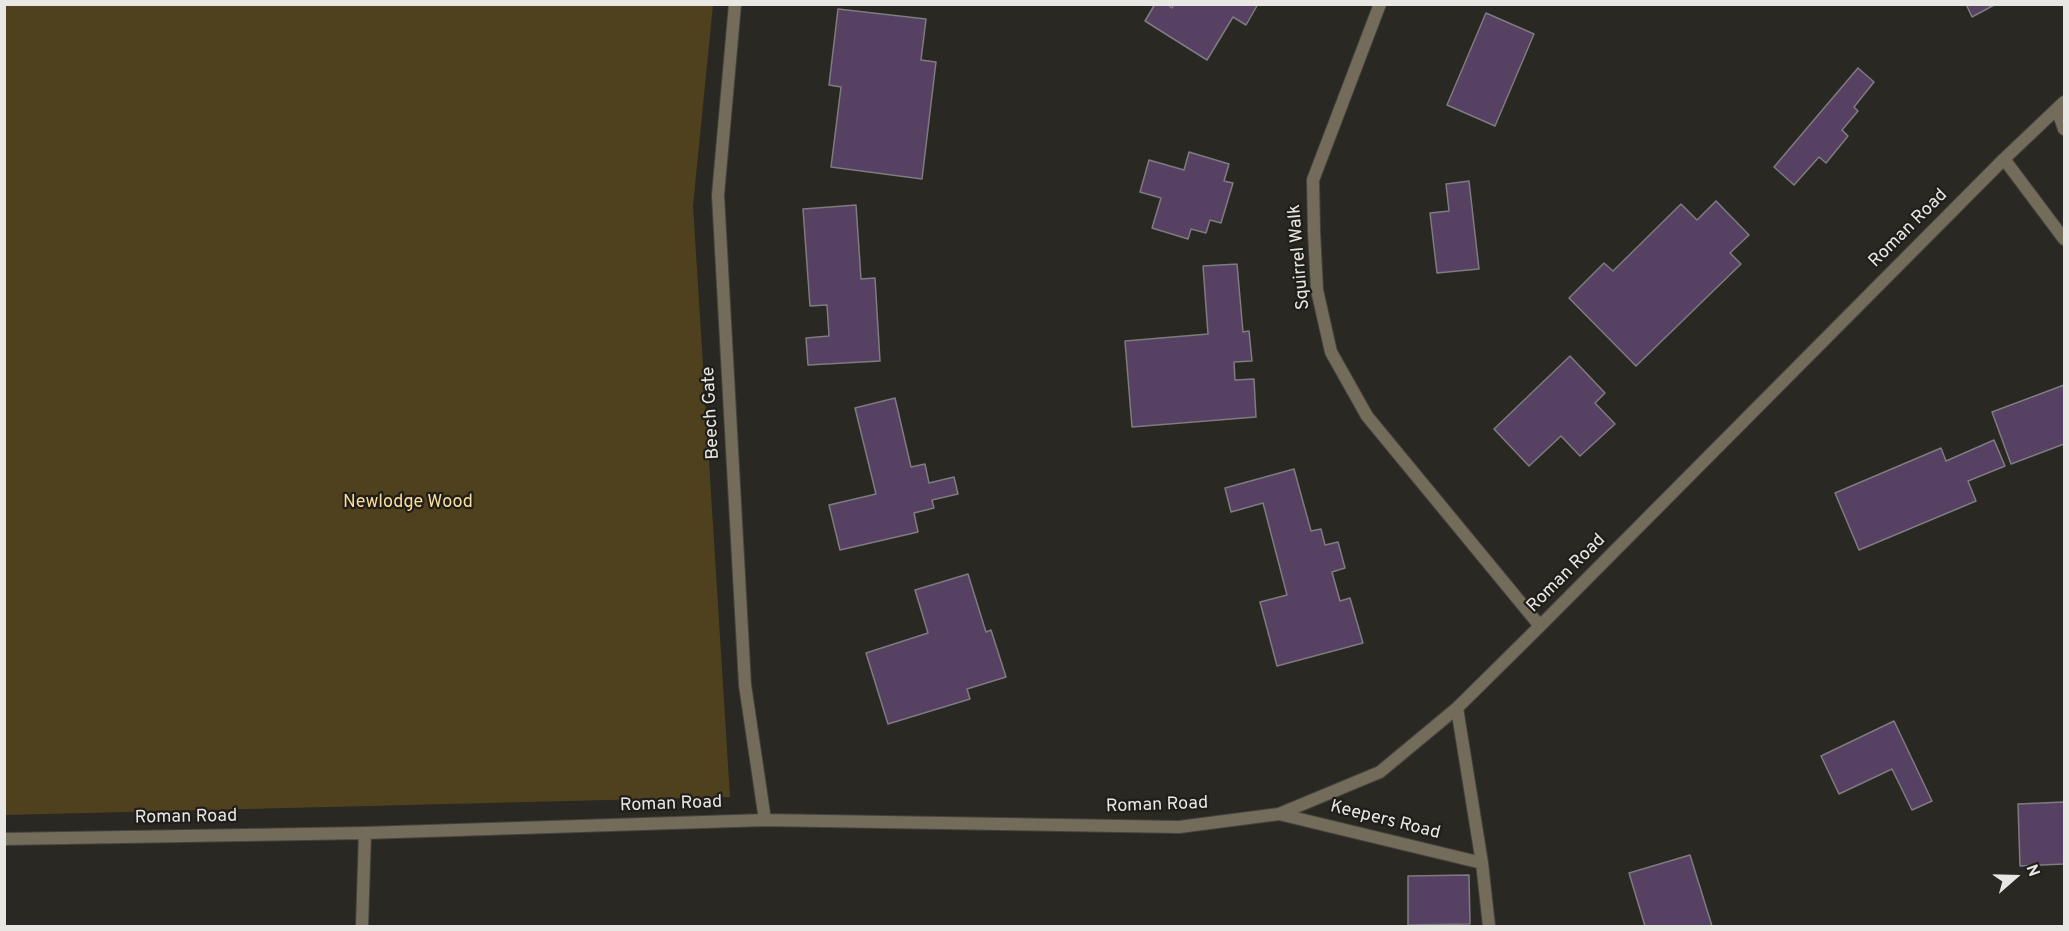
<!DOCTYPE html>
<html>
<head>
<meta charset="utf-8">
<style>
  body { margin:0 }
  #map { position:relative; width:2069px; height:931px; overflow:hidden; background:#2a2822; font-family:Overpass,sans-serif }
  canvas { display:block }
  .frame { position:absolute; inset:0; border:6px solid #e9e7e4; pointer-events:none }
  .north { position:absolute; left:1985px; top:847px; width:60px; height:60px; -webkit-text-stroke:4px #201e19; paint-order:stroke; rotate:70deg; font-size:16px; font-weight:700; line-height:24px; text-align:center; color:#e9e7e4 }
  .north::after { content:''; display:block; margin:auto; width:21px; height:27px; background:#e9e7e4; clip-path:polygon(50% 0,100% 100%,50% 72%,0 100%) }
</style>
</head>
<body>
<div id="map">
<canvas width="2069" height="931"></canvas>
<div class="frame"></div>
<div class="north">N</div>
</div>
<script>
const ctx = document.querySelector('canvas').getContext('2d');
ctx.lineJoin = 'round';
function paint(path, color) { ctx.fillStyle = color; ctx.fill(path, 'evenodd'); }
const toPath = rows => new Path2D(rows.map(r => 'M' + r).join(''));
function stroke(path, color, width, dash) { ctx.strokeStyle = color; ctx.lineWidth = width; ctx.lineCap = dash ? 'butt' : 'round'; ctx.setLineDash(dash || []); ctx.stroke(path); }
function drawText(font, color, halo, rows, align = 'center') {
  ctx.font = font + ' Overpass,sans-serif'; ctx.lineWidth = 4.5; ctx.setLineDash([]); ctx.textBaseline = 'middle'; ctx.strokeStyle = halo; ctx.fillStyle = color; for (const [text, x, y, turn = 0] of rows) {
    ctx.save(); ctx.translate(x, y); ctx.rotate((+turn || 0) * Math.PI / 180); ctx.textAlign = isNaN(turn) ? turn : align; if (halo) ctx.strokeText(text, 0, 0); ctx.fillText(text, 0, 0); ctx.restore();
  }
}
const green = toPath([
  [4,5,713,5,693,206,730,797,5,815]
]);
const building = toPath([
  [1155,4,1167,4,1172,8,1174,4,1258,4,1246,25,1233,17,1207,60,1145,21,1155,4],
  [1966,4,1996,4,1972,17,1966,4],
  [838,9,926,19,921,60,936,62,922,179,831,167,841,87,829,85,838,9],
  [1486,13,1534,34,1495,126,1447,105,1486,13],
  [1858,68,1874,82,1854,107,1858,111,1842,130,1848,136,1826,163,1819,157,1794,185,1774,167,1858,68],
  [1189,152,1229,164,1224,181,1233,183,1221,223,1210,220,1206,233,1191,229,1188,239,1152,228,1161,198,1140,192,1149,160,1184,170,1189,152],
  [1469,181,1479,269,1437,273,1430,213,1449,211,1446,184,1469,181],
  [1716,201,1749,235,1730,253,1741,264,1636,366,1569,298,1604,263,1613,271,1681,204,1697,220,1716,201],
  [856,205,861,279,875,278,880,361,808,365,806,338,829,336,827,305,810,306,803,209,856,205],
  [1237,264,1243,332,1249,331,1252,361,1234,362,1235,380,1254,379,1256,417,1132,427,1125,341,1208,334,1203,266,1237,264],
  [1570,356,1605,393,1595,403,1615,424,1580,456,1561,436,1529,466,1494,429,1570,356],
  [2064,385,2064,444,2011,464,1992,412,2064,385],
  [895,398,911,467,925,464,929,483,954,477,958,494,932,500,934,508,914,513,918,532,840,550,829,505,876,494,855,408,895,398],
  [1994,440,2005,466,1968,481,1976,501,1859,550,1835,493,1941,448,1946,461,1994,440],
  [1294,469,1311,531,1321,529,1325,545,1338,542,1345,568,1332,572,1340,601,1350,598,1363,643,1277,666,1260,602,1287,595,1263,503,1231,512,1225,488,1294,469],
  [968,574,986,632,991,630,1006,677,967,689,970,699,888,724,866,653,928,633,915,590,968,574],
  [1894,721,1932,801,1912,810,1892,769,1839,794,1821,756,1894,721],
  [2064,802,2064,864,2020,866,2018,804,2064,802],
  [1690,855,1712,926,1645,926,1629,873,1690,855],
  [1469,875,1470,924,1408,925,1408,876,1469,875]
]);
const street = toPath([
  [735,4,718,195,745,685,765,820],
  [1380,4,1313,180,1314,231,1317,290,1331,352,1367,416,1540,626],
  [2057,109,2064,129],
  [2004,159,2064,239],
  [1457,708,1482,863,1489,926],
  [1279,814,1482,863],
  [4,839,365,833,765,820,1179,827,1279,814,1380,772,1457,708,1540,626,2004,159,2064,102],
  [362,926,365,833]
]);
const streetNames = [
  ["Roman Road",1909,229,-45],
  ["Squirrel Walk",1300,257,-95],
  ["Beech Gate",712,413,-93],
  ["Roman Road",1567,574,-45],
  ["Roman Road",671,805,-2],
  ["Roman Road",1157,806,-2],
  ["Roman Road",186,818,-1],
  ["Keepers Road",1385,821,14]
];
const parkNames = [
  ["Newlodge Wood",408,503]
];
paint(green, '#50411e');
paint(building, '#564162');
stroke(building, '#7e7b81', 1.5);
stroke(street, '#45433d', 14);
stroke(street, '#746c5b', 12);
drawText('18px', '#e9e7e4', '#201e19', streetNames);
drawText('18px', '#fbdd9a', '#201e19', parkNames);
</script>
</body>
</html>
